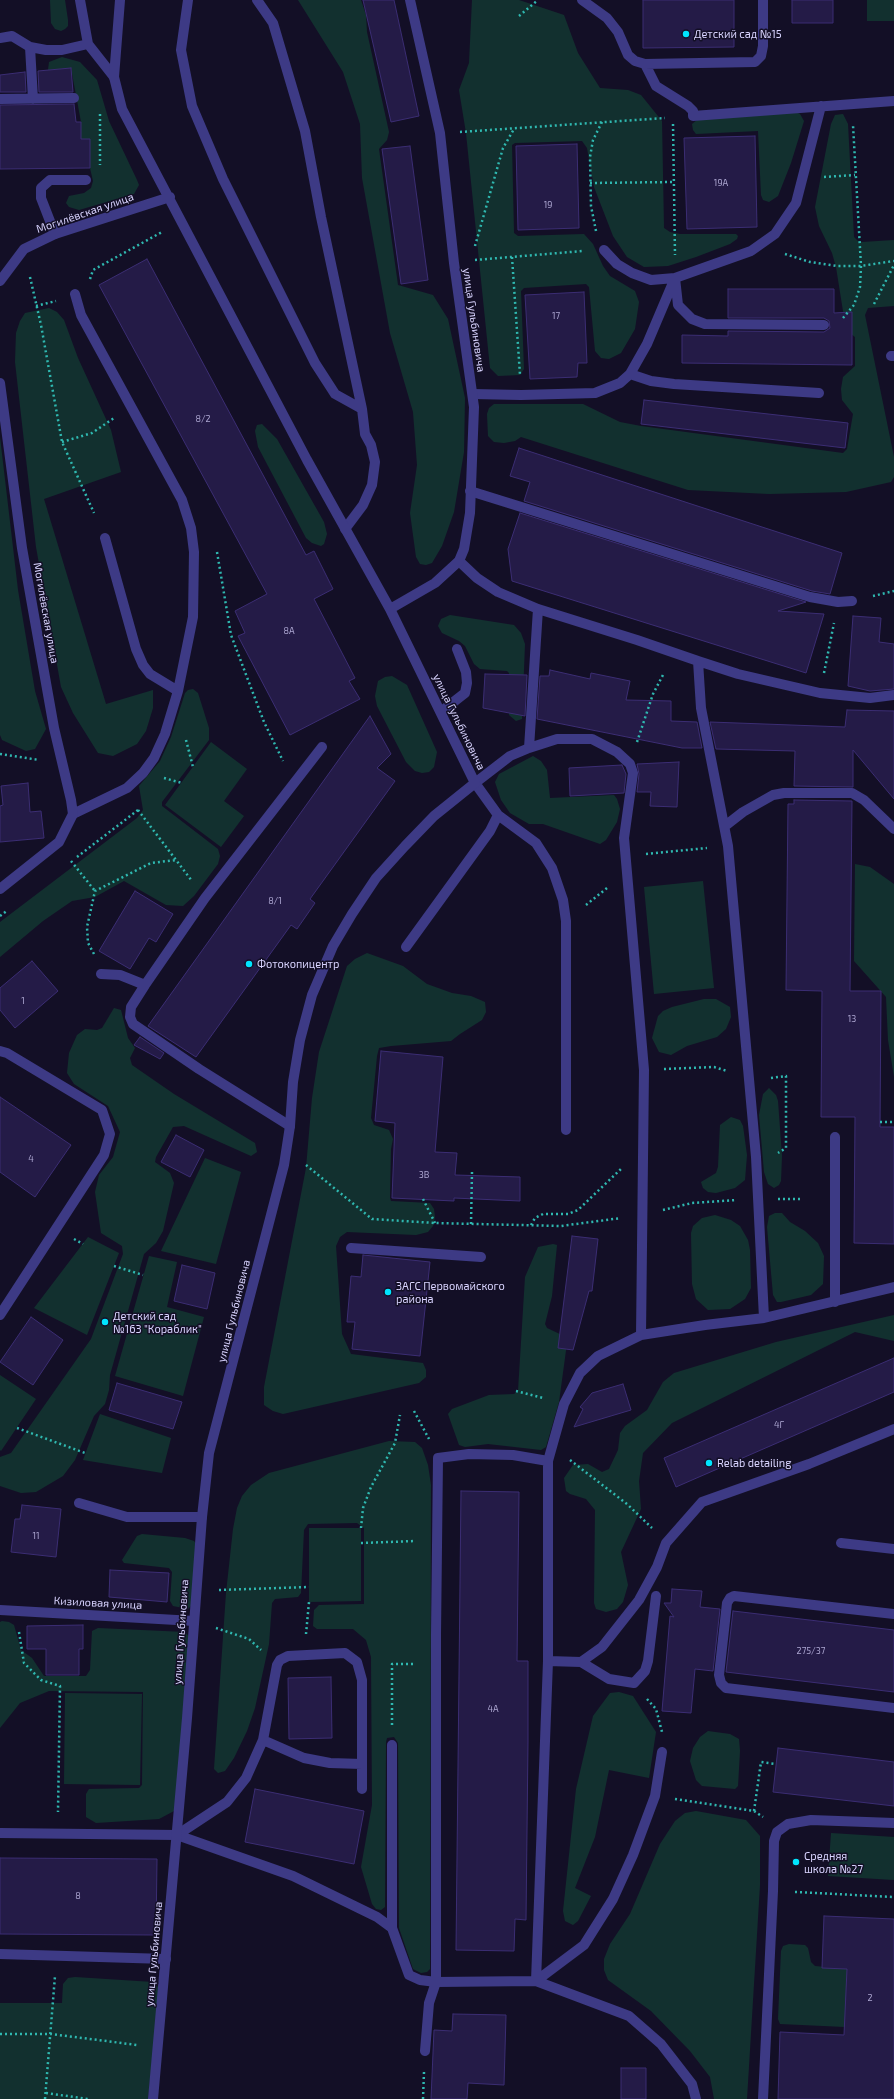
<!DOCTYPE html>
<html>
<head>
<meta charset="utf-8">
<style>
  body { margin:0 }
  canvas { display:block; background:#130f26 }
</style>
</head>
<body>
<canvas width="894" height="2099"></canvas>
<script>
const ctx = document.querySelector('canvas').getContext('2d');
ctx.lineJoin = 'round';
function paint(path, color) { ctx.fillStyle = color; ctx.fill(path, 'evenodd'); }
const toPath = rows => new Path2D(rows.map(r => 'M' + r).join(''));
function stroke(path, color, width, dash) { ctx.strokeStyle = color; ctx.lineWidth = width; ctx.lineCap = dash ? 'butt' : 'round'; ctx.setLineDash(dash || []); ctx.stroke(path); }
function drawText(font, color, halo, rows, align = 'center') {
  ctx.font = font + ' "Exo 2",sans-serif'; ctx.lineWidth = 3; ctx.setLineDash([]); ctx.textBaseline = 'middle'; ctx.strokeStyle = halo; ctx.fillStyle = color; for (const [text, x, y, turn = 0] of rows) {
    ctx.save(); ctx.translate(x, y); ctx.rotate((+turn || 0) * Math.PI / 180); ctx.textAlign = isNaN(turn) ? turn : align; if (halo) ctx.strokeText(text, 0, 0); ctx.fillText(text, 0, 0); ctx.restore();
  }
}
const green = toPath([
  [50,0,65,0,68,20,68,26,65,29,61,31,55,29,51,23],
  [298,0,361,0,366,15,367,32,389,132,387,140,379,149,398,285,433,295,448,319,465,398,464,452,454,512,442,546,432,563,426,565,420,564,416,557,410,513,417,465,413,412,390,333,362,178,360,124,343,72],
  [472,0,519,0,564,15,578,53,600,88,628,90,641,95,662,121,664,228,670,232,680,234,736,234,738,236,737,239,730,244,696,257,668,266,644,267,627,257,613,236,594,187,587,148,582,141,515,143,512,145,514,233,518,236,584,234,593,244,603,266,610,276,635,291,639,302,635,329,621,353,609,359,601,358,595,351,589,287,586,284,524,288,521,291,524,369,520,375,498,376,490,368,466,133,459,90,469,63],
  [867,0,894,0,894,21,867,21],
  [62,57,80,62,97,80,109,121,137,180,139,185,134,194,79,210,69,207,66,203,69,196,84,193,91,188,93,181,90,168,90,140,81,139,81,122,71,68,48,70,49,62],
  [794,111,800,114,804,121,791,163,778,196,769,202,763,200,761,195,758,131,696,134,693,130,692,124,697,120],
  [843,114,848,124,854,237,858,241,862,242,894,240,894,306,868,308,865,315,894,457,894,477,891,482,846,492,769,494,688,490,521,437,515,441,504,443,494,442,488,436,487,414,489,408,494,404,583,404,620,422,641,426,843,453,847,449,853,414,842,400,841,389,843,377,855,366,855,337,846,330,836,267,832,253,819,226,815,207,831,124,835,115],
  [49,308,57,312,64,320,78,358,111,430,121,472,44,499,106,704,153,690,153,708,146,731,137,744,113,756,98,753,73,713,61,687,36,547,15,362,16,333,20,321,25,313],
  [262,424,277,439,324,522,327,534,324,544,321,546,312,543,306,538,258,447,255,431,257,425],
  [0,437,18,590,35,691,46,729,35,749,26,751,2,740,0,735],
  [450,615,514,625,521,633,525,644,522,719,516,721,509,715,509,673,507,671,480,669,474,664,465,646,459,641,442,633,438,626,441,619],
  [392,676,407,685,437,752,434,767,429,772,422,773,415,771,406,762,377,706,375,696,378,681,385,677],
  [193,689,198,693,209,728,209,740,162,802,162,806,218,849,220,856,218,864,194,896,183,906,166,905,124,881,95,897,72,901,43,921,0,957,0,922,137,818,143,810,139,786,160,761,171,737,185,693,188,690],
  [211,742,247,769,224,801,244,816,221,847,165,805],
  [533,756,541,761,547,770,550,798,614,795,617,799,620,809,617,822,606,840,600,844,543,824,529,824,510,813,501,800,495,782,499,774],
  [855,864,870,867,894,884,894,1077,888,1040,886,997,854,961],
  [703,881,714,988,654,994,644,887],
  [367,953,403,966,427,984,452,993,471,996,485,1002,486,1012,482,1020,460,1034,451,1041,391,1046,379,1048,377,1056,371,1118,374,1125,389,1130,393,1139,391,1149,390,1198,391,1201,430,1203,434,1209,435,1217,433,1226,428,1232,416,1235,347,1232,340,1237,336,1246,342,1334,351,1354,423,1363,426,1370,426,1377,419,1383,283,1414,273,1411,264,1405,264,1387,306,1168,312,1098,319,1052,347,966,355,959],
  [704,999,716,999,730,1007,731,1017,726,1029,717,1037,687,1046,671,1055,659,1052,652,1038,658,1016,663,1011,672,1007],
  [114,1008,121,1010,128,1038,135,1048,130,1058,132,1065,174,1094,255,1143,257,1152,251,1156,184,1126,173,1127,156,1157,155,1162,170,1173,174,1183,163,1231,156,1243,144,1254,110,1375,109,1390,105,1404,94,1416,75,1460,63,1476,36,1492,21,1493,0,1486,0,1457,11,1453,91,1339,123,1254,122,1246,101,1233,95,1192,99,1175,113,1157,120,1132,108,1106,74,1084,67,1073,69,1053,77,1035,85,1029,97,1030,102,1028],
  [769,1088,776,1095,778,1101,782,1156,781,1181,779,1185,774,1188,768,1184,764,1172,759,1115,763,1094],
  [731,1117,740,1120,743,1126,747,1155,745,1180,735,1188,716,1193,708,1192,703,1188,701,1182,716,1173,718,1167,720,1125],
  [205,1158,241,1172,216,1264,161,1251],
  [775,1213,782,1213,790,1222,805,1231,818,1243,824,1256,823,1284,811,1295,781,1302,777,1302,773,1295,767,1227,769,1216],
  [715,1215,731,1220,740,1226,748,1240,750,1250,751,1288,745,1299,730,1309,708,1310,696,1299,692,1284,691,1233,693,1226,702,1218],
  [88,1237,119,1253,87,1335,34,1308],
  [553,1244,557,1245,552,1296,545,1324,547,1328,564,1336,567,1343,559,1402,546,1447,541,1450,488,1444,465,1447,459,1445,448,1414,452,1409,489,1395,514,1394,518,1391,525,1277,538,1247],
  [149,1256,177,1262,167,1307,204,1317,183,1396,115,1376],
  [894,1315,894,1341,855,1332,672,1423,643,1453,639,1481,641,1509,621,1552,628,1585,623,1602,617,1609,606,1612,596,1609,594,1603,595,1510,586,1499,570,1494,566,1491,564,1478,573,1465,588,1464,602,1472,609,1469,618,1450,620,1433,625,1426,647,1410,663,1382,674,1373,776,1342],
  [0,1375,36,1399,1,1451,0,1450],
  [100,1414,171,1438,162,1473,83,1460],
  [389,1441,415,1442,422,1448,428,1465,431,1485,430,1969,427,1972,421,1973,413,1969,399,1928,398,1743,394,1737,387,1738,386,1742,385,1907,381,1910,376,1909,372,1904,361,1867,372,1805,371,1657,366,1640,353,1629,317,1629,313,1626,314,1610,319,1605,364,1604,364,1528,357,1523,308,1524,304,1530,301,1593,298,1597,275,1599,272,1603,269,1644,255,1708,247,1731,234,1758,225,1771,218,1773,214,1769,226,1593,233,1529,237,1508,242,1496,251,1485,269,1473],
  [309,1528,361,1528,361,1601,309,1602],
  [142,1534,185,1538,194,1541,200,1549,192,1605,188,1609,173,1606,170,1601,172,1572,169,1568,124,1563,122,1560,137,1536],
  [2,1621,9,1622,14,1625,21,1650,32,1658,44,1676,86,1676,90,1670,92,1631,98,1628,185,1632,196,1644,186,1780,174,1811,159,1819,96,1823,86,1817,86,1794,89,1789,139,1788,142,1785,143,1692,49,1691,20,1703,0,1728,0,1622],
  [619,1692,633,1696,656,1732,649,1778,609,1770,595,1837,575,1888,591,1896,578,1921,573,1925,565,1921,563,1911,576,1789,593,1716,610,1693],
  [65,1693,142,1694,140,1785,64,1784],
  [708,1731,730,1734,739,1739,740,1751,738,1786,735,1789,702,1786,696,1780,690,1761,693,1748,700,1737],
  [696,1811,746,1820,760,1836,760,1885,747,2099,714,2099,710,2077,690,2051,651,2011,608,1980,604,1970,604,1959,610,1944,630,1914,660,1844,675,1821,685,1813],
  [831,1833,894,1837,894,1880,828,1876],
  [789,1944,805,1945,808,1948,811,1962,815,1966,847,1969,845,2027,780,2024,778,2019,781,1951,783,1946],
  [75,1977,153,1982,160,1989,148,2099,0,2099,0,2003,62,2003,63,1984,68,1978]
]);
const building = toPath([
  [363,0,394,0,419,116,391,122,363,0],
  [643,0,734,0,734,47,643,48,643,0],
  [792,0,833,0,833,23,792,23,792,0],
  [71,68,73,92,39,92,38,71,71,68],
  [25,72,26,92,0,92,0,75,25,72],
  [74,104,76,122,81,122,81,139,90,139,90,168,0,169,0,105,74,104],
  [755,136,757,227,687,229,684,138,755,136],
  [577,144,579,228,518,230,516,146,577,144],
  [410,146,428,280,401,284,382,149,410,146],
  [147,259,306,555,314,551,333,589,314,599,355,678,349,681,360,699,290,735,238,636,245,633,235,611,267,594,99,285,147,259],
  [728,289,834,289,834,313,852,312,852,365,682,363,682,335,728,336,728,331,824,332,830,328,829,321,824,318,728,318,728,289],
  [584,292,587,363,578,363,577,377,530,379,525,295,584,292],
  [644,400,848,423,845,448,641,424,644,400],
  [519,448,842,553,830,594,812,591,524,501,530,482,510,476,519,448],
  [520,513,806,602,778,611,824,614,806,673,512,581,508,549,520,513],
  [853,616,881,618,879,642,894,644,894,689,870,691,848,686,853,616],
  [550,670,590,679,591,673,630,681,626,700,671,701,671,721,697,722,702,748,682,748,537,719,540,676,549,676,550,670],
  [485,674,527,675,525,716,483,708,485,674],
  [847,710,894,711,894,799,853,750,853,787,794,786,795,751,716,749,710,722,845,727,847,710],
  [370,716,391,754,377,768,395,781,310,899,315,903,297,929,291,925,196,1057,148,1026,370,716],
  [679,762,677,807,650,806,651,792,637,792,639,774,637,764,679,762],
  [622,765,626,774,624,793,570,796,569,768,622,765],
  [28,783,30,812,41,811,44,838,0,842,0,806,3,805,1,786,28,783],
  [794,800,852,801,850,991,881,991,880,1127,894,1127,894,1244,854,1243,855,1117,821,1117,822,991,786,990,788,804,794,804,794,800],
  [135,891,173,914,156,942,149,938,130,969,99,951,135,891],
  [32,961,58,991,15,1028,0,1010,0,988,32,961],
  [140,1037,164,1053,160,1059,134,1045,140,1037],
  [381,1051,443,1057,435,1152,457,1153,455,1175,520,1177,520,1201,454,1198,454,1201,392,1198,395,1123,375,1121,381,1051],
  [0,1097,71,1145,35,1197,0,1172,0,1097],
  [176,1135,204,1150,190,1177,161,1162,176,1135],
  [572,1236,598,1239,592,1291,589,1291,573,1350,558,1348,572,1236],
  [363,1255,430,1262,420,1356,352,1349,355,1322,347,1322,351,1276,361,1277,363,1255],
  [182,1265,215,1273,207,1309,174,1301,182,1265],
  [31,1317,63,1340,33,1385,0,1362,31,1317],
  [894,1358,894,1392,676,1487,664,1458,894,1358],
  [117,1383,182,1402,173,1429,109,1410,117,1383],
  [623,1384,631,1410,574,1427,583,1409,580,1407,592,1393,623,1384],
  [461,1491,519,1492,517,1661,528,1661,528,1741,526,1920,515,1919,514,1951,456,1950,461,1491],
  [22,1505,61,1509,56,1557,11,1552,15,1519,20,1519,22,1505],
  [110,1570,169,1573,167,1602,109,1597,110,1570],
  [672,1589,702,1591,700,1607,720,1609,713,1671,695,1669,691,1713,662,1711,670,1616,674,1617,664,1603,671,1603,672,1589],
  [733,1611,894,1630,894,1692,726,1672,733,1611],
  [83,1625,83,1649,79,1649,79,1675,46,1675,46,1649,27,1649,27,1626,83,1625],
  [331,1677,332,1738,289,1739,288,1678,331,1677],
  [778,1748,894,1762,894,1806,773,1792,778,1748],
  [255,1789,364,1811,354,1864,245,1842,255,1789],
  [0,1858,157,1859,156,1935,0,1934,0,1858],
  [824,1916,894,1919,894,2099,778,2099,780,2032,844,2035,847,1969,822,1968,824,1916],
  [453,2014,506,2015,504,2085,468,2083,467,2099,431,2099,434,2030,452,2031,453,2014],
  [621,2068,646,2068,646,2099,621,2099,621,2068]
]);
const path = toPath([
  [519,16,538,0],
  [100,114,100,165],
  [673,124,675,255],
  [460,132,665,118],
  [824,177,855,175],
  [590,183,673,182],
  [596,231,591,206,590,157,593,140,602,122],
  [475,246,503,148,514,129],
  [785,254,810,262,837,266,861,266,894,261],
  [512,257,520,375],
  [475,260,583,251],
  [30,277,41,325,62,442,94,513],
  [90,279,93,270,162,232],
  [874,304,894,265],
  [36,306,56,301],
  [843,318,854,305,860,287,861,266,853,125],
  [62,442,92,433,114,418],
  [217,552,231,635,264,722,283,761],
  [873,596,894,591],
  [824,673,834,623],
  [186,740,193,767],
  [637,742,653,694,664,673],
  [0,754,39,760],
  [164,778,182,783],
  [138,810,192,881],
  [646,854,707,848],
  [77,857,138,810],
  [71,861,95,891],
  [586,905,607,888],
  [0,916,8,910],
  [94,954,88,943,87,927,95,891,151,863,176,860],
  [664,1069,714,1067,727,1071],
  [771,1078,786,1076,786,1148,778,1153],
  [880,1122,894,1122],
  [306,1165,372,1219,435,1223,561,1226,621,1218],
  [423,1199,435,1223],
  [778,1199,803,1199],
  [663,1210,692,1203,737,1200],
  [471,1224,472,1172],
  [531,1225,535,1218,543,1214,568,1214,578,1210,622,1168],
  [74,1239,83,1244],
  [114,1266,143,1275],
  [516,1391,543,1398],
  [414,1411,429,1439],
  [17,1428,85,1453],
  [570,1460,627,1504,652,1528],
  [361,1528,363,1508,371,1487,395,1443,400,1415],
  [361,1543,415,1541],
  [219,1590,309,1587],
  [216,1628,249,1639,261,1650],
  [19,1632,24,1663,41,1680,60,1686,58,1812],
  [306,1634,309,1602],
  [647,1699,656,1709,662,1732],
  [392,1725,392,1664,414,1664],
  [675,1799,754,1811,763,1817],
  [754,1811,761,1762,776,1764],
  [795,1892,894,1897],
  [0,2034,51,2034,137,2045],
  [46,2093,88,2099],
  [45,2099,55,1976],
  [423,2099,424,2072]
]);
const service = toPath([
  [80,0,88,44,114,77],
  [188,0,181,50,192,106,223,179,315,363,335,394,362,409],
  [257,0,273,23,305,131,321,217,362,409,365,434,371,445,375,462,372,485,363,505,345,529],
  [582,0,607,18,618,32,628,55,635,61,645,64,755,62,761,56,763,46,763,0],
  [0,38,12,36,30,47,46,50,62,50,88,44],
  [30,47,33,99],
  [645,64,656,86,688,106,693,111,693,116,894,101],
  [0,99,74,98],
  [55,234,41,198,41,188,50,180,86,180],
  [604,250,617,264,632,273,651,280,675,278,678,305,692,319,705,324,824,325],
  [891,356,894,356],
  [630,374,651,381,674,384,819,393],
  [473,394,521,395,595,393,620,383,630,374,647,344,675,278,751,251,775,234,796,203,821,106],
  [470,491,810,597,838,602,852,601],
  [105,538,136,649,143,665,150,674,178,691],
  [459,561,477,578,498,592,538,609,637,640,698,661,701,708,728,846,756,1157,764,1318],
  [698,661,738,674,820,693,870,698,894,695],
  [442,711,465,693,467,683,466,672,457,649],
  [529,748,538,609],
  [73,814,127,788,143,773,154,758,165,734,178,691,193,617,194,552,191,528,182,500,81,315,75,294],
  [725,826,743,812,773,795,784,793,852,793,864,800,894,829],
  [406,947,490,831,498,815],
  [101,974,120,975,145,985],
  [0,1051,7,1053,102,1110,110,1134,104,1155,0,1315],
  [290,1126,199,1069,133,1024,130,1017,131,1007,145,985,205,898,322,747],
  [835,1137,835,1302],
  [351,1248,481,1257],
  [641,1335,705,1325,764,1318,894,1287],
  [548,1461,548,1661,536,1981,629,2016,661,2044,692,2084,696,2099],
  [79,1503,127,1517,202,1517],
  [841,1543,894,1549],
  [894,1614,734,1596,730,1598,727,1603,719,1675,721,1683,726,1688,894,1708],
  [548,1661,581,1662,602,1647,639,1600,657,1567,666,1543,702,1502,809,1464,894,1429],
  [581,1662,609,1679,634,1683,645,1671,648,1661,656,1596],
  [263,1740,304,1758,330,1763,362,1764],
  [392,1745,392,1928,409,1975,420,1980,436,1982,536,1981,584,1945,613,1899,633,1855,655,1796,662,1752],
  [0,1833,177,1835,293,1876,377,1917,392,1928],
  [177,1835,227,1802,246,1778,263,1740,277,1665,280,1660,288,1656,345,1653,357,1662,362,1680,362,1789],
  [0,1954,166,1959],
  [425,2051,429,2003,436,1982,436,1634,438,1458,469,1454,513,1455,548,1461,564,1404,580,1373,598,1356,641,1335,644,1070,624,838,633,773,630,764,617,752,592,739,557,739,529,748,510,756,475,783,498,815,536,843,552,868,563,900,566,921,566,1130],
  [763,2099,773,1891,774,1841,777,1832,788,1824,811,1820,894,1823]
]);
const minor = toPath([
  [120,0,114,77,122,109,307,460,390,609,475,783,434,816,405,846,376,878,352,914,333,946,312,995,300,1040,293,1082,290,1126,284,1165,209,1453,202,1517,187,1718,153,2099],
  [0,281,24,249,55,234,170,197],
  [0,383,22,548,54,728,71,800,73,814,59,842,0,889],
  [390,609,435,583,459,561,464,549,470,513,474,407,454,263,440,133,410,0],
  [0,1610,194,1621]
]);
const markers = [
  [686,34,4,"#00e5ff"],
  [249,964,4,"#00e5ff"],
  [388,1292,4,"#00e5ff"],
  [105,1322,4,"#00e5ff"],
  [709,1463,4,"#00e5ff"],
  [796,1862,4,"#00e5ff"]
];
const numberNames = [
  ["19А",721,183],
  ["19",548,205],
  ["17",556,316],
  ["8/2",203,419],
  ["8А",289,631],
  ["8/1",275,901],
  ["1",23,1001],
  ["13",852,1019],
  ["4",31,1159],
  ["3В",424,1175],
  ["4Г",779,1425],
  ["11",36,1536],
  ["275/37",811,1651],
  ["4А",493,1709],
  ["8",78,1896],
  ["2",870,1998]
];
const poiNames = [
  ["Детский сад №15",694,34],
  ["Фотокопицентр",257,964],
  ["ЗАГС Первомайского",396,1286],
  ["района",396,1299],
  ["Детский сад",113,1316],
  ["№163 \"Кораблик\"",113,1329],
  ["Relab detailing",717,1463],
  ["Средняя",804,1856],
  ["школа №27",804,1869]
];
const streetNames = [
  ["Могилёвская улица",85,213,-19],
  ["улица Гульбиновича",474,320,82],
  ["Могилёвская улица",46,613,80],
  ["улица Гульбиновича",459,722,64],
  ["улица Гульбиновича",234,1311,-76],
  ["Кизиловая улица",98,1603,3],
  ["улица Гульбиновича",181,1632,-86],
  ["улица Гульбиновича",154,1954,-85]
];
paint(green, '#12302f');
paint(building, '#241b47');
stroke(building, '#3b2d73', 1);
stroke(path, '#2fb8b0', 2.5, [2, 3]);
stroke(service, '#3d3a85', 10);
stroke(minor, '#3d3a85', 10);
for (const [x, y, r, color] of markers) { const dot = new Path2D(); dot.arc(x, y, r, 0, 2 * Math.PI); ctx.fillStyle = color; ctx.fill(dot); stroke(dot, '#130f26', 1.5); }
drawText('9px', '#aca6d1', null, numberNames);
drawText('11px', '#d9d4ff', '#130f26', poiNames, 'left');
drawText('11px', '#d9d4ff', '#130f26', streetNames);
</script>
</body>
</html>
